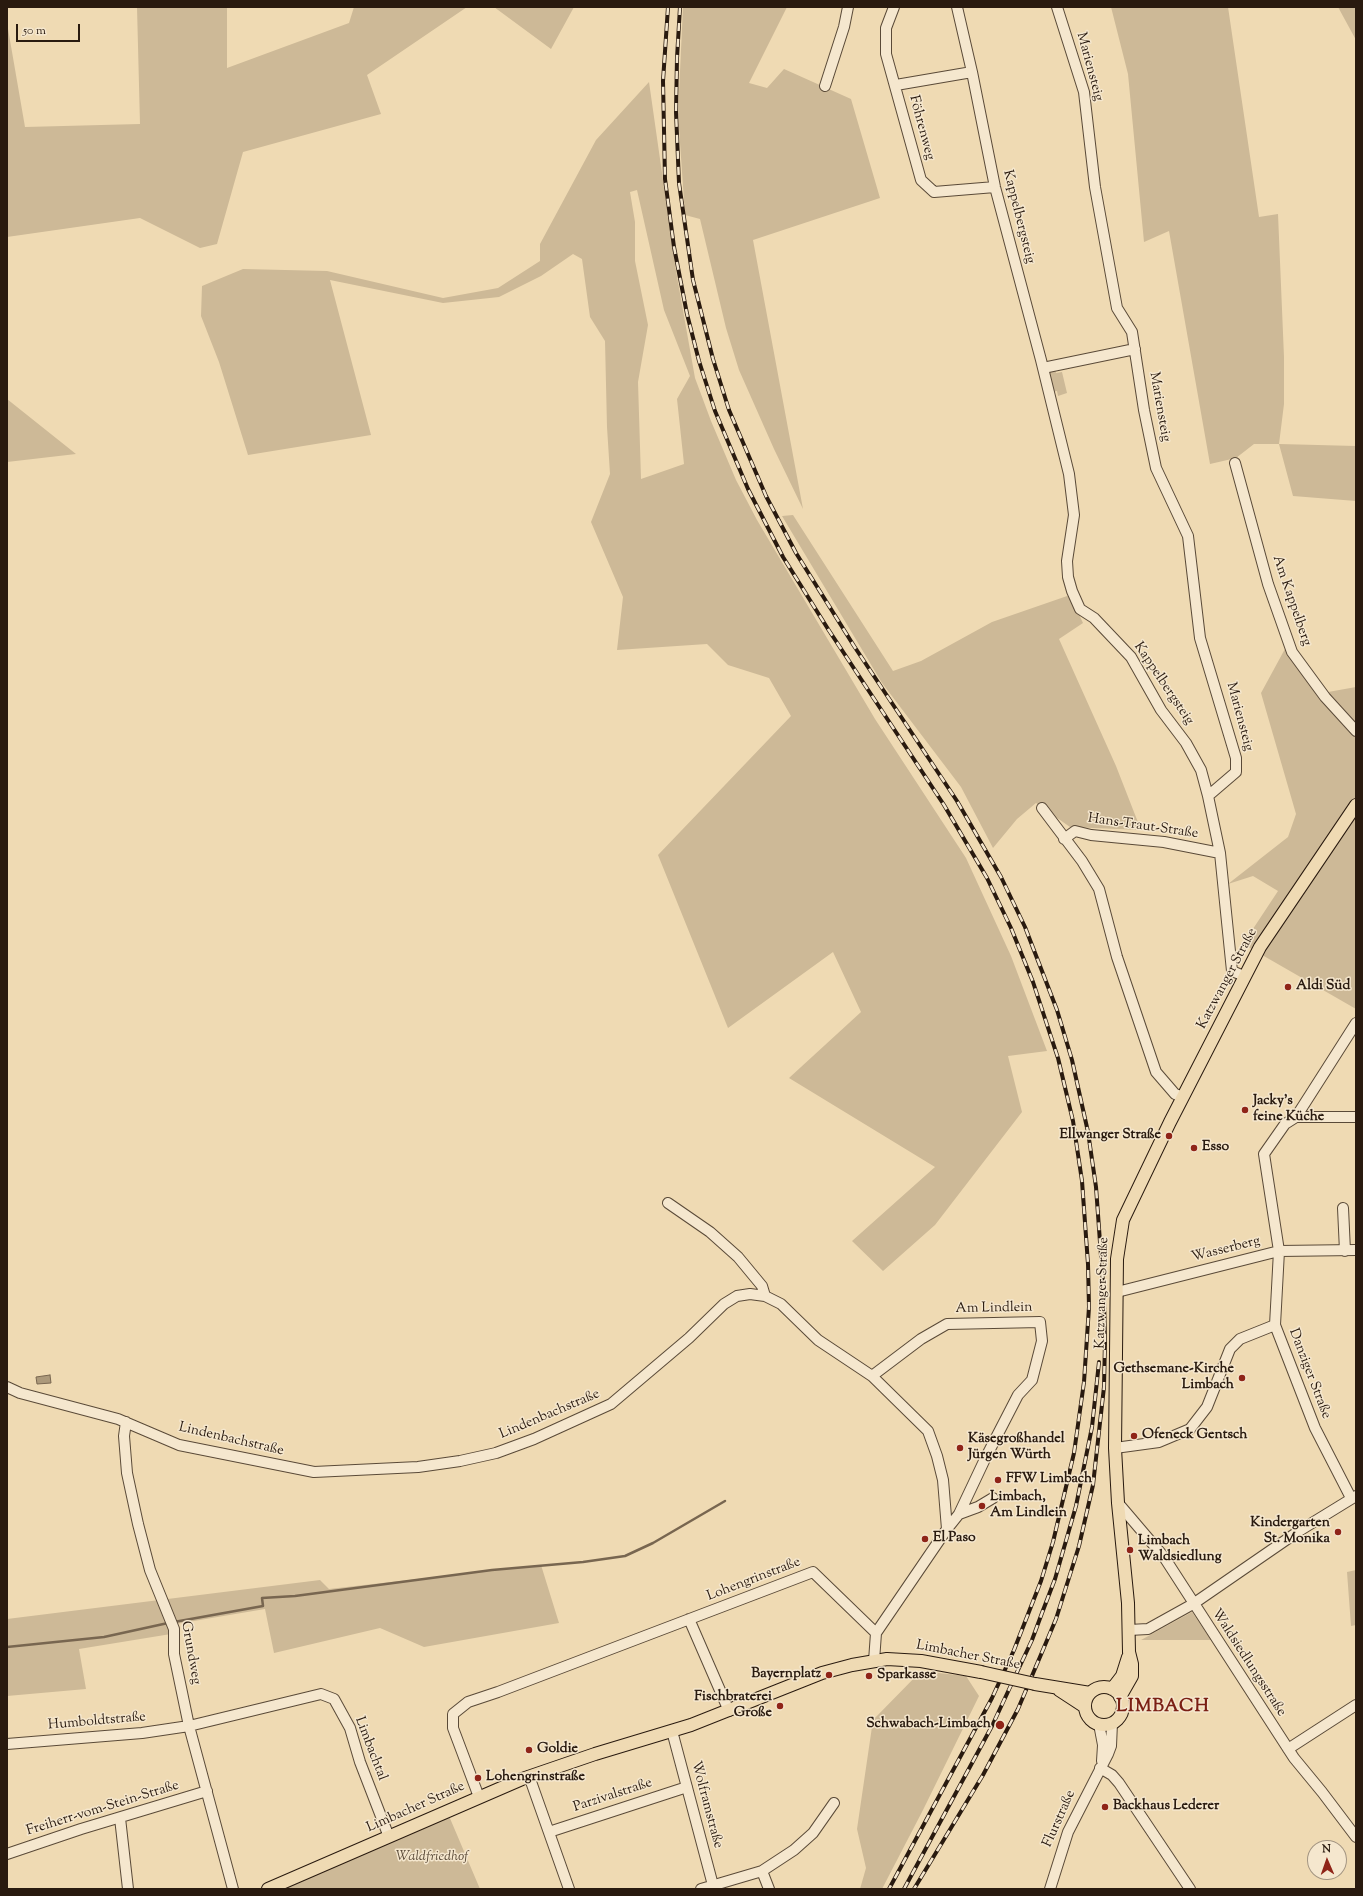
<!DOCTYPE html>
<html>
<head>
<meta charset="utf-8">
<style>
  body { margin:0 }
  #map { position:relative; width:1363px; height:1896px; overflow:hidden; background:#efdab3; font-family:"Sorts Mill Goudy",serif }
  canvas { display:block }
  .frame { position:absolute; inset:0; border:8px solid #291a0f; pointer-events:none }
  .north { position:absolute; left:1307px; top:1840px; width:40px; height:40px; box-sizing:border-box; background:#f5e7ce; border:1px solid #a39582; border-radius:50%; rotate:358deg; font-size:11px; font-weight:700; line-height:16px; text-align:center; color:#291a0f }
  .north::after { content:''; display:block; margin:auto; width:14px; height:18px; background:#8f2418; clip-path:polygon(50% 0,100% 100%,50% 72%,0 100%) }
  .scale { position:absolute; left:16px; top:24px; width:64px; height:18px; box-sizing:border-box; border:2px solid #291a0f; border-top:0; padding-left:5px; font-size:12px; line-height:14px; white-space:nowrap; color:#291a0f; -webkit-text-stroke:3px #f5e7ce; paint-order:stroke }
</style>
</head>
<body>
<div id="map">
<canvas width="1363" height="1896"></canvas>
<div class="frame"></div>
<div class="north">N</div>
<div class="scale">50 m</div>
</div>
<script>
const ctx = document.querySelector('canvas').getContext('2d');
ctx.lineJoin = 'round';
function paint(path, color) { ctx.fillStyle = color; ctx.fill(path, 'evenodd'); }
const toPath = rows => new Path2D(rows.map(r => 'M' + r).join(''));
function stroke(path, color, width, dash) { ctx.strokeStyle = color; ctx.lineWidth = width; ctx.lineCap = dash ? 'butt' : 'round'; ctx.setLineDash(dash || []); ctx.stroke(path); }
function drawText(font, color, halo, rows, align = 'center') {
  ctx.font = font + ' "Sorts Mill Goudy",serif'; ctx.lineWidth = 3; ctx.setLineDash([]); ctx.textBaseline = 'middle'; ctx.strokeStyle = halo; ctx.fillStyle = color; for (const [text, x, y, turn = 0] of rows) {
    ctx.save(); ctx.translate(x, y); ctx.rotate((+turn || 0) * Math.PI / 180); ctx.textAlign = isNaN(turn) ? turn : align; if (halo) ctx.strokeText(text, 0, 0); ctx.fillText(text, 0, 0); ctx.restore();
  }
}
const green = toPath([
  [137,7,227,7,227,68,349,23,354,7,467,7,367,75,381,114,243,152,217,244,200,248,140,218,7,237,7,23,25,127,140,124],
  [494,7,574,7,551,49],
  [683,7,787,7,749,83,767,88,784,69,851,99,880,198,753,240,803,509,774,449,739,370,726,328,700,219,685,215,678,114],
  [1111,7,1228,7,1259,217,1278,214,1284,357,1284,404,1279,444,1356,446,1356,501,1293,496,1279,444,1254,444,1236,458,1210,464,1169,231,1144,242,1128,74],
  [1338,7,1356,7,1356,40],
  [649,82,676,271,695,378,711,421,736,480,757,520,875,719,966,858,1011,956,1047,1051,1008,1056,1022,1112,935,1225,883,1271,852,1241,935,1167,789,1078,861,1012,833,952,728,1028,658,855,791,716,769,678,728,665,707,644,617,650,623,597,591,522,610,474,607,427,605,341,590,317,582,259,573,254,541,276,499,297,443,303,330,280,371,435,248,455,219,362,201,316,202,286,243,269,327,271,443,298,498,288,540,261,540,244,596,140],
  [637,190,664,310,690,376,677,399,684,464,641,479,638,382,648,325,635,261,635,222,630,192],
  [1055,368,1056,373,1062,372,1067,393,1058,396,1057,391,1052,392,1047,372],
  [7,399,76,454,7,462],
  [793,515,893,671,921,661,992,622,1070,595,1083,623,1059,639,1116,766,1141,830,1070,827,1036,803,1017,819,993,848,961,787,882,683,782,516],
  [1286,647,1317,694,1356,687,1356,1009,1243,944,1278,891,1253,876,1228,884,1288,837,1296,814,1261,693],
  [541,1565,559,1623,424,1647,380,1628,274,1653,265,1609,176,1624,177,1633,79,1649,86,1689,7,1696,7,1619,320,1580,329,1589],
  [1356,1570,1356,1625,1351,1626,1347,1572],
  [1192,1612,1211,1640,1141,1640],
  [921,1671,966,1676,979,1696,923,1810,882,1889,860,1889,866,1868,857,1829,873,1720],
  [449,1816,480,1889,281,1889]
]);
const water = toPath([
  [50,1375,51,1383,37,1384,36,1377,50,1375]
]);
const stream = toPath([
  [174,1622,263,1606,262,1598,295,1596,492,1570,583,1562,625,1556,653,1543,725,1501],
  [7,1647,104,1637,168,1623]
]);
const minor = toPath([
  [894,7,886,28,886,54,921,180,934,192,995,187],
  [957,7,972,72,995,187,1041,360,1069,474,1074,515,1067,561,1068,577,1072,591,1080,609,1094,618,1131,657,1161,710,1186,743,1201,770,1208,796,1220,853,1232,971,1244,976],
  [1057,7,1084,92,1095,187,1117,308,1132,332,1144,410,1156,468,1188,536,1200,638,1236,758,1236,772,1208,796],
  [896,85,972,72],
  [825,86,844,27,848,7],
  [1043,368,1135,349],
  [1235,463,1268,584,1292,652,1325,697,1356,731],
  [1042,808,1082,861,1099,889,1117,957,1156,1072,1175,1094,1183,1097],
  [1064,839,1075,831,1091,835,1164,842,1220,853],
  [1296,1117,1356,1117],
  [668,1203,710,1232,738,1257,762,1286,765,1296],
  [1343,1208,1345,1251],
  [1117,1292,1279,1251,1356,1250],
  [872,1376,921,1339,947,1324,1040,1322,1042,1341,1032,1380,1018,1395,985,1459,959,1514],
  [7,1387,20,1393,118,1419,179,1445,314,1472,418,1467,460,1461,496,1453,534,1439,611,1404,689,1338,724,1304,737,1296,750,1294,765,1296,781,1304,818,1340,872,1376,928,1431,937,1456,943,1480,947,1529],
  [126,1422,124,1436,127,1473,138,1524,150,1570,174,1629,174,1654,189,1726,233,1889],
  [1115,1448,1159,1442,1190,1429,1207,1407,1230,1349,1240,1339,1275,1325],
  [1351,1498,1315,1428,1275,1325,1279,1251,1264,1154,1285,1124,1296,1117,1356,1023],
  [1118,1503,1164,1557,1294,1758,1322,1792,1356,1837],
  [689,1619,729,1711],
  [1129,1630,1148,1629,1193,1604,1299,1531,1356,1496],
  [874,1661,876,1633,947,1529,959,1514,978,1507,993,1498],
  [1099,1724,1103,1745,1102,1761],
  [672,1731,714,1889],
  [7,1744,142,1733,189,1726,321,1694,334,1699,350,1728,360,1762,389,1837],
  [1288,1749,1356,1705],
  [1100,1768,1112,1775,1119,1783,1190,1889],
  [529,1776,569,1889],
  [479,1797,453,1728,453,1714,468,1702,498,1692,813,1572,876,1633],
  [120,1818,128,1889],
  [549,1832,687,1787],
  [7,1854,81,1829,207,1791],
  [762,1871,769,1889],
  [701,1889,762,1871,794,1850,813,1833,834,1803],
  [1050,1889,1068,1832,1108,1754,1111,1746,1112,1723]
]);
const major = toPath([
  [1035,1684,1090,1693],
  '1085 1706a19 19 0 1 1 38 0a19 19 0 1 1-38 0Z',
  [1112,1689,1122,1676,1128,1657],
  [1059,1690,1085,1707],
  [1120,1697,1132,1676,1132,1664,1129,1652,1128,1603,1118,1503,1115,1448,1117,1259,1123,1220,1170,1122,1260,947,1356,805],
  [268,1889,522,1779,595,1754,691,1725,822,1673,852,1665,887,1659,921,1661,981,1672]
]);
const rail = toPath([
  [668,7,663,81,665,179,674,247,687,314,699,361,715,411,748,489,783,557,828,629,944,805,987,878,1011,928,1033,982,1058,1058,1073,1121,1082,1181,1088,1264,1089,1307,1084,1382,1074,1453,1053,1542,1041,1581,1014,1650,992,1698,889,1889],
  [680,7,677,58,676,112,679,183,693,280,713,359,729,410,766,496,796,553,854,646,957,801,1001,877,1025,927,1057,1010,1072,1060,1088,1132,1096,1187,1104,1297,1105,1341,1104,1387,1093,1485,1079,1546,1056,1619,1018,1709,983,1775,914,1889],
  [904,1889,992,1726,1032,1640,1042,1613,1055,1579,1076,1506,1092,1427,1099,1362]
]);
const majorBridge = toPath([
  [981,1672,1035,1684]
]);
const markers = [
  [1288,987,4,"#8f2418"],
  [1245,1110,4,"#8f2418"],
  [1169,1136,4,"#8f2418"],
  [1194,1148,4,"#8f2418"],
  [1242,1378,4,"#8f2418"],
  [1134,1436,4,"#8f2418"],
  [960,1448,4,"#8f2418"],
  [998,1480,4,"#8f2418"],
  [982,1506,4,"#8f2418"],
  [1338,1532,4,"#8f2418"],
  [925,1539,4,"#8f2418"],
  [1130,1550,4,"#8f2418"],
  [829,1675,4,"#8f2418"],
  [869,1676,4,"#8f2418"],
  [780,1706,4,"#8f2418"],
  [1000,1725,5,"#8f2418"],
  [529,1750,4,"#8f2418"],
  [478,1778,4,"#8f2418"],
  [1105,1807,4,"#8f2418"]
];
const streetNames = [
  ["Mariensteig",1089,67,75],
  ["Föhrenweg",921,128,75],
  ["Kappelbergsteig",1018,217,76],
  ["Mariensteig",1159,407,80],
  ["Am Kappelberg",1291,601,71],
  ["Kappelbergsteig",1163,684,56],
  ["Mariensteig",1239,717,75],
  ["Hans-Traut-Straße",1143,827,8],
  ["Katzwanger Straße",1228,979,-62],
  ["Wasserberg",1226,1250,-14],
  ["Katzwanger Straße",1103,1293,-88],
  ["Am Lindlein",994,1309,-1],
  ["Danziger Straße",1309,1374,69],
  ["Lindenbachstraße",550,1415,-23],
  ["Lindenbachstraße",231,1440,13],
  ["Lohengrinstraße",754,1580,-21],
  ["Grundweg",190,1653,80],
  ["Limbacher Straße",968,1656,11],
  ["Waldsiedlungsstraße",1248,1663,57],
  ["Humboldtstraße",97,1722,-5],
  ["Limbachtal",370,1749,69],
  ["Parzivalstraße",613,1796,-18],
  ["Wolframstraße",706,1805,75],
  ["Limbacher Straße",416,1808,-24],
  ["Freiherr-vom-Stein-Straße",103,1809,-17],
  ["Flurstraße",1060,1819,-66]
];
const poiNames = [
  ["Aldi Süd",1296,987],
  ["Jacky's",1253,1102],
  ["feine Küche",1253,1118],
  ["Ellwanger Straße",1161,1136,"right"],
  ["Esso",1202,1148],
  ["Gethsemane-Kirche",1234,1370,"right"],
  ["Limbach",1234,1386,"right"],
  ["Ofeneck Gentsch",1142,1436],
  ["Käsegroßhandel",968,1440],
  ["Jürgen Würth",968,1456],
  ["FFW Limbach",1006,1480],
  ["Limbach,",990,1498],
  ["Am Lindlein",990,1514],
  ["Kindergarten",1330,1524,"right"],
  ["St. Monika",1330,1540,"right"],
  ["El Paso",933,1539],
  ["Limbach",1138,1542],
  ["Waldsiedlung",1138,1558],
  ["Bayernplatz",821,1675,"right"],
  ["Sparkasse",877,1676],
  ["Fischbraterei",772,1698,"right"],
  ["Große",772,1714,"right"],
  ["Schwabach-Limbach",991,1725,"right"],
  ["Goldie",537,1750],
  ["Lohengrinstraße",486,1778],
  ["Backhaus Lederer",1113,1807]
];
const parkNames = [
  ["Waldfriedhof",432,1858]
];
const districtNames = [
  ["LIMBACH",1163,1708]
];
paint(green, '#cdb997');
paint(water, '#ac997b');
stroke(water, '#786650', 1);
stroke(stream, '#786650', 2.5);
stroke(minor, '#5a4a38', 12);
stroke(major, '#291a0f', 14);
stroke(minor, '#f5e7ce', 10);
stroke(major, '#efdab3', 12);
stroke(rail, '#291a0f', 4);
stroke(rail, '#f5e7ce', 2.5, [8]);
stroke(majorBridge, '#291a0f', 14, []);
stroke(majorBridge, '#efdab3', 12);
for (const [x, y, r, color] of markers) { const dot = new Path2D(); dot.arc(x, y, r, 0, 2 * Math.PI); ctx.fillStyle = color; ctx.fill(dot); stroke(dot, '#f5e7ce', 1.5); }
drawText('14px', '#291a0f', '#f5e7ce', streetNames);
drawText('bold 14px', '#291a0f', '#f5e7ce', poiNames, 'left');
drawText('italic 14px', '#5a4a38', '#f5e7ce', parkNames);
ctx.letterSpacing = '1px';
drawText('bold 18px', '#7a1f14', '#f5e7ce', districtNames);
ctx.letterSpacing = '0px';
</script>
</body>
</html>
